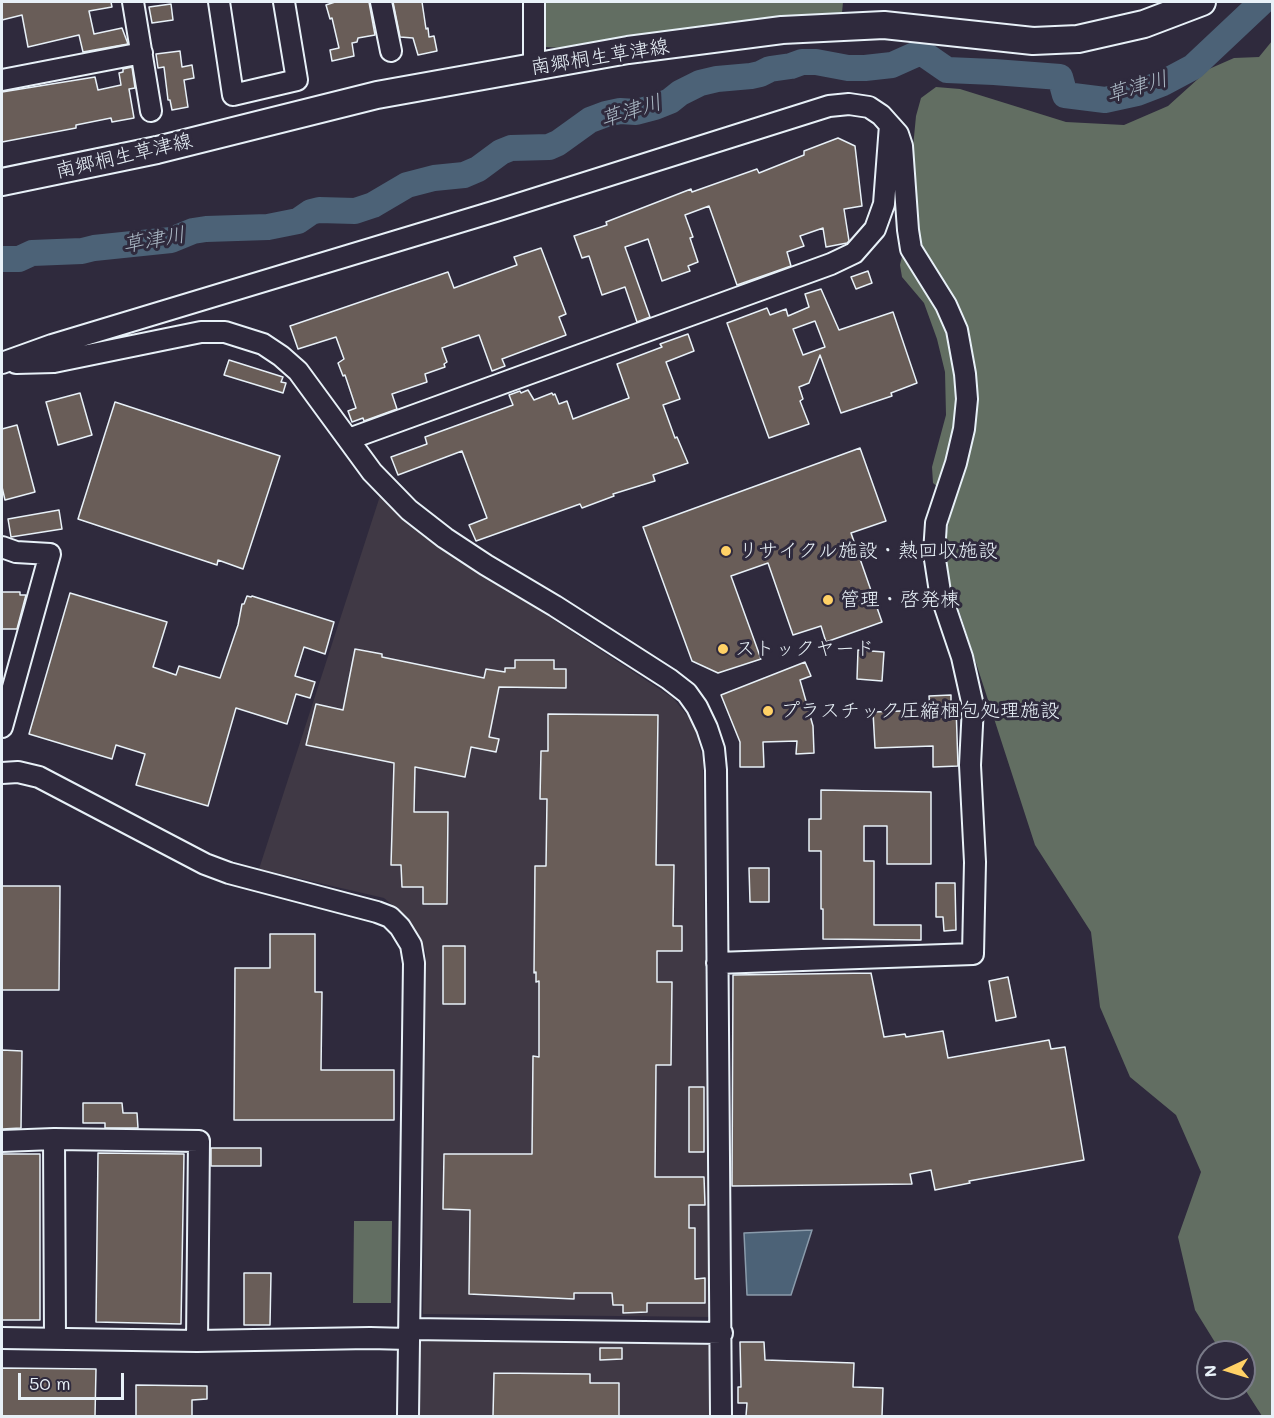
<!DOCTYPE html>
<html>
<head>
<meta charset="utf-8">
<style>
  body { margin:0 }
  #map { position:relative; width:1274px; height:1418px; overflow:hidden; background:#2f2a3d; font-family:Mali,sans-serif }
  canvas { display:block }
  .frame { position:absolute; inset:0; border:3px solid #e8f1f8; pointer-events:none }
  .north { position:absolute; left:1196px; top:1340px; width:60px; height:60px; box-sizing:border-box; background:#2f2a3d; border:2px solid #797a88; border-radius:50%; rotate:266deg; font-size:16px; font-weight:700; line-height:24px; text-align:center; color:#e8f1f8 }
  .north::after { content:''; display:block; margin:auto; width:21px; height:27px; background:#ffd166; clip-path:polygon(50% 0,100% 100%,50% 72%,0 100%) }
  .scale { position:absolute; left:18px; top:1373px; width:106px; height:27px; box-sizing:border-box; border:3px solid #e8f1f8; border-top:0; padding-left:8px; font-size:18px; line-height:21px; white-space:nowrap; color:#e8f1f8; -webkit-text-stroke:4px #2f2a3d; paint-order:stroke }
</style>
</head>
<body>
<div id="map">
<canvas width="1274" height="1418"></canvas>
<div class="frame"></div>
<div class="north">N</div>
<div class="scale">50 m</div>
</div>
<script>
const ctx = document.querySelector('canvas').getContext('2d');
ctx.lineJoin = 'round';
function paint(path, color) { ctx.fillStyle = color; ctx.fill(path, 'evenodd'); }
const toPath = rows => new Path2D(rows.map(r => 'M' + r).join(''));
function stroke(path, color, width, dash) { ctx.strokeStyle = color; ctx.lineWidth = width; ctx.lineCap = dash ? 'butt' : 'round'; ctx.setLineDash(dash || []); ctx.stroke(path); }
function drawText(font, color, halo, rows, align = 'center') {
  ctx.font = font + ' Mali,"Klee One",sans-serif'; ctx.lineWidth = 6; ctx.setLineDash([]); ctx.textBaseline = 'middle'; ctx.strokeStyle = halo; ctx.fillStyle = color; for (const [text, x, y, turn = 0] of rows) {
    ctx.save(); ctx.translate(x, y); ctx.rotate((+turn || 0) * Math.PI / 180); ctx.textAlign = isNaN(turn) ? turn : align; if (halo) ctx.strokeText(text, 0, 0); ctx.fillText(text, 0, 0); ctx.restore();
  }
}
const built = toPath([
  [380,496,426,536,673,698,694,724,703,761,706,1073,714,1317,423,1314,426,953,409,919,384,898,259,869],
  [419,1339,717,1345,715,1416,418,1416]
]);
const green = toPath([
  [546,2,843,2,842,13,642,36,561,48,546,47],
  [1272,41,1272,1416,1262,1416,1244,1388,1244,1352,1221,1352,1195,1310,1178,1237,1201,1172,1176,1115,1130,1077,1100,1007,1091,932,1035,845,942,558,950,516,940,489,933,483,932,467,946,415,945,372,937,339,924,303,902,277,900,265,903,252,916,116,921,98,936,87,960,89,1066,122,1124,125,1168,106,1209,69,1234,58,1259,57],
  [354,1221,392,1221,391,1303,353,1303]
]);
const water = toPath([
  [812,1230,791,1295,747,1295,744,1233,812,1230]
]);
const river = toPath([
  [2,259,19,259,32,253,82,251,94,248,171,240,193,231,206,229,268,227,298,221,311,212,319,210,355,211,373,205,407,185,434,178,464,175,478,169,501,152,511,148,549,147,558,143,590,120,606,114,620,111,636,112,655,107,670,101,680,93,700,83,717,79,751,76,760,74,770,69,791,66,802,62,816,62,848,68,865,68,892,65,921,52,947,70,994,72,1060,77,1065,95,1105,100,1137,93,1163,83,1193,67,1262,2]
]);
const building = toPath([
  [2,2,111,2,112,7,89,11,94,34,122,28,128,44,83,52,79,35,28,47,22,15,2,20,2,2],
  [335,2,369,2,375,35,358,38,357,42,352,43,354,56,332,61,330,50,339,48,332,18,330,19,326,5,335,2],
  [393,2,422,2,426,29,428,28,429,37,434,36,437,51,418,55,413,38,400,37,393,2],
  [171,4,173,20,152,23,149,7,171,4],
  [180,51,182,67,192,65,194,78,184,80,188,107,172,110,170,100,168,100,164,67,158,68,156,54,180,51],
  [132,67,135,88,129,89,134,118,112,122,111,118,76,125,76,128,2,142,2,92,95,77,98,90,121,85,119,73,123,72,123,69,132,67],
  [838,138,855,146,862,206,844,209,849,241,847,243,826,247,823,228,800,236,804,246,787,252,791,266,737,285,709,206,685,215,693,237,690,238,698,262,688,266,690,271,662,281,648,239,625,247,650,317,637,322,625,287,602,295,589,256,582,258,574,236,607,225,606,222,691,189,692,192,757,169,759,173,804,155,804,151,838,138],
  [541,248,566,314,559,317,566,335,502,359,505,366,492,371,479,335,442,348,447,362,444,364,445,367,425,374,427,382,392,394,397,409,364,421,363,418,352,422,348,411,356,408,345,375,343,376,338,363,344,359,336,337,298,349,290,326,448,272,454,288,517,265,514,257,541,248],
  [868,271,872,283,856,289,851,277,868,271],
  [821,289,839,330,893,312,917,383,891,393,892,396,841,413,820,355,809,383,799,387,803,399,800,401,809,424,769,438,727,323,767,308,770,315,786,309,788,316,809,307,805,294,821,289],
  [815,321,825,347,803,355,793,329,815,321],
  [688,334,694,351,666,362,680,399,663,405,675,438,677,437,688,463,653,475,655,481,613,494,614,496,582,508,580,504,476,541,469,525,487,518,462,451,398,475,391,457,427,444,425,437,513,405,509,395,520,391,521,393,528,390,534,400,552,393,553,395,555,394,559,404,567,401,573,419,629,398,617,364,662,347,660,344,688,334],
  [229,360,283,377,281,382,286,383,283,393,224,375,229,360],
  [80,393,92,435,58,445,46,402,80,393],
  [115,402,280,456,243,569,218,560,217,565,78,519,115,402],
  [17,425,35,492,5,500,2,487,2,429,17,425],
  [860,448,886,521,851,533,882,622,826,642,821,626,793,635,768,563,731,576,761,659,718,673,692,661,643,527,860,448],
  [59,510,62,529,11,537,8,519,59,510],
  [2,592,20,592,20,595,26,595,17,629,2,629,2,592],
  [70,593,167,622,153,667,176,675,179,666,220,678,238,625,242,604,244,604,247,596,251,597,252,596,334,622,325,654,304,647,295,676,315,682,310,698,296,694,287,724,236,708,208,806,136,785,145,754,116,745,112,759,29,734,70,593],
  [355,649,382,654,382,657,484,678,486,669,505,672,505,668,515,668,515,660,554,660,554,669,566,669,566,688,499,687,489,737,499,739,496,752,471,747,465,777,415,767,414,812,448,812,447,904,423,904,423,887,402,887,401,865,391,865,394,763,306,745,316,704,343,710,355,649],
  [858,650,884,652,882,681,857,679,858,650],
  [805,662,811,676,800,680,813,726,814,753,796,754,797,741,763,742,764,767,740,767,740,742,721,695,805,662],
  [951,695,951,707,956,706,958,766,933,767,933,746,875,748,873,712,930,710,929,696,951,695],
  [548,714,658,715,656,865,674,865,673,926,682,926,682,951,657,951,657,982,672,982,671,1065,656,1065,655,1177,704,1177,705,1205,689,1205,689,1228,695,1228,695,1279,705,1278,705,1303,647,1303,647,1312,623,1313,623,1305,613,1305,612,1293,574,1293,574,1299,469,1294,470,1210,443,1209,444,1154,532,1154,533,1056,539,1057,539,981,536,982,536,972,534,973,535,866,546,866,547,799,540,799,541,751,548,751,548,714],
  [821,790,931,792,931,864,887,864,887,826,864,826,864,861,874,861,874,925,921,925,921,940,823,939,823,909,821,909,821,851,809,851,809,819,821,819,821,790],
  [749,868,769,868,769,902,750,902,749,868],
  [936,883,955,883,956,930,944,931,943,917,936,917,936,883],
  [2,886,60,886,59,990,2,990,2,886],
  [270,934,315,934,315,992,322,992,321,1070,394,1070,394,1120,234,1120,235,968,270,968,270,934],
  [443,946,465,946,465,1004,443,1004,443,946],
  [871,973,884,1037,905,1034,906,1037,943,1031,948,1058,1049,1040,1051,1049,1065,1047,1084,1160,969,1181,970,1183,935,1190,931,1170,910,1174,912,1184,732,1186,733,975,871,973],
  [1008,977,1016,1017,996,1021,989,981,1008,977],
  [2,1050,22,1051,21,1128,2,1129,2,1050],
  [689,1087,704,1087,704,1152,689,1152,689,1087],
  [83,1103,122,1103,123,1113,137,1113,138,1128,105,1128,105,1123,83,1123,83,1103],
  [211,1148,261,1148,261,1166,211,1166,211,1148],
  [98,1153,184,1154,181,1324,96,1322,98,1153],
  [2,1154,40,1154,40,1320,2,1320,2,1154],
  [244,1273,271,1273,270,1325,244,1325,244,1273],
  [740,1342,764,1342,765,1360,854,1363,853,1387,883,1388,882,1416,746,1416,747,1403,738,1403,738,1387,741,1387,740,1342],
  [600,1348,622,1348,622,1359,600,1360,600,1348],
  [2,1368,96,1369,95,1416,2,1416,2,1368],
  [494,1373,590,1374,590,1383,619,1383,619,1416,493,1416,494,1373],
  [136,1385,207,1386,207,1399,192,1400,192,1416,136,1416,136,1385]
]);
const minor = toPath([
  [133,2,151,111],
  [219,2,233,95,297,80,284,2],
  [381,2,391,51],
  [534,2,534,67],
  [2,80,142,53],
  [2,363,52,345,496,211,829,106,849,104,869,107,881,115,898,134,902,146,908,230,911,249,946,305,957,330,965,374,967,399,964,429,956,463,936,523,934,553,940,592,962,657,973,706,970,765,975,862,973,954,717,963],
  [16,363,54,362,201,332,225,332,263,344,281,356,298,371,372,472,409,510,445,538,486,565,555,606,669,679,687,693,697,707,707,728,714,749,716,770,721,1416],
  [349,439,831,264,854,253,875,229,884,204,890,125],
  [2,547,16,552,50,554,2,727],
  [2,773,18,772,39,777,205,864,229,873,377,912,390,917,400,927,411,945,414,963,408,1416],
  [54,1139,55,1339],
  [2,1141,54,1139,199,1141,197,1341],
  [409,1329,722,1333],
  [2,1338,197,1341,370,1338,409,1339]
]);
const major = toPath([
  [2,182,157,150,377,95,628,50,782,30,884,25,1033,41,1078,39,1144,24,1202,2]
]);
const markers = [
  [726,551,6,"#ffd166"],
  [828,600,6,"#ffd166"],
  [723,649,6,"#ffd166"],
  [768,711,6,"#ffd166"]
];
const streetNames = [
  ["南郷桐生草津線",600,57,-9],
  ["南郷桐生草津線",124,156,-13]
];
const poiNames = [
  ["リサイクル施設・熱回収施設",738,551],
  ["管理・啓発棟",840,600],
  ["ストックヤード",735,649],
  ["プラスチック圧縮梱包処理施設",780,711]
];
const waterNames = [
  ["草津川",1137,87,-16],
  ["草津川",631,111,-17],
  ["草津川",154,240,-10]
];
paint(built, '#403945');
paint(green, '#626e62');
paint(water, '#4c6277');
stroke(water, '#8a9bab', 1.5);
stroke(river, '#4c6277', 26);
paint(building, '#695d58');
stroke(building, '#e8f1f8', 1.5);
stroke(minor, '#e8f1f8', 24);
stroke(major, '#e8f1f8', 30);
stroke(minor, '#2f2a3d', 20);
stroke(major, '#2f2a3d', 26);
for (const [x, y, r, color] of markers) { const dot = new Path2D(); dot.arc(x, y, r, 0, 2 * Math.PI); ctx.fillStyle = color; ctx.fill(dot); stroke(dot, '#2f2a3d', 2); }
drawText('20px', '#e8f1f8', '#2f2a3d', streetNames);
drawText('20px', '#e8f1f8', '#2f2a3d', poiNames, 'left');
drawText('italic 21px', '#aab8c4', '#2f2a3d', waterNames);
</script>
</body>
</html>
